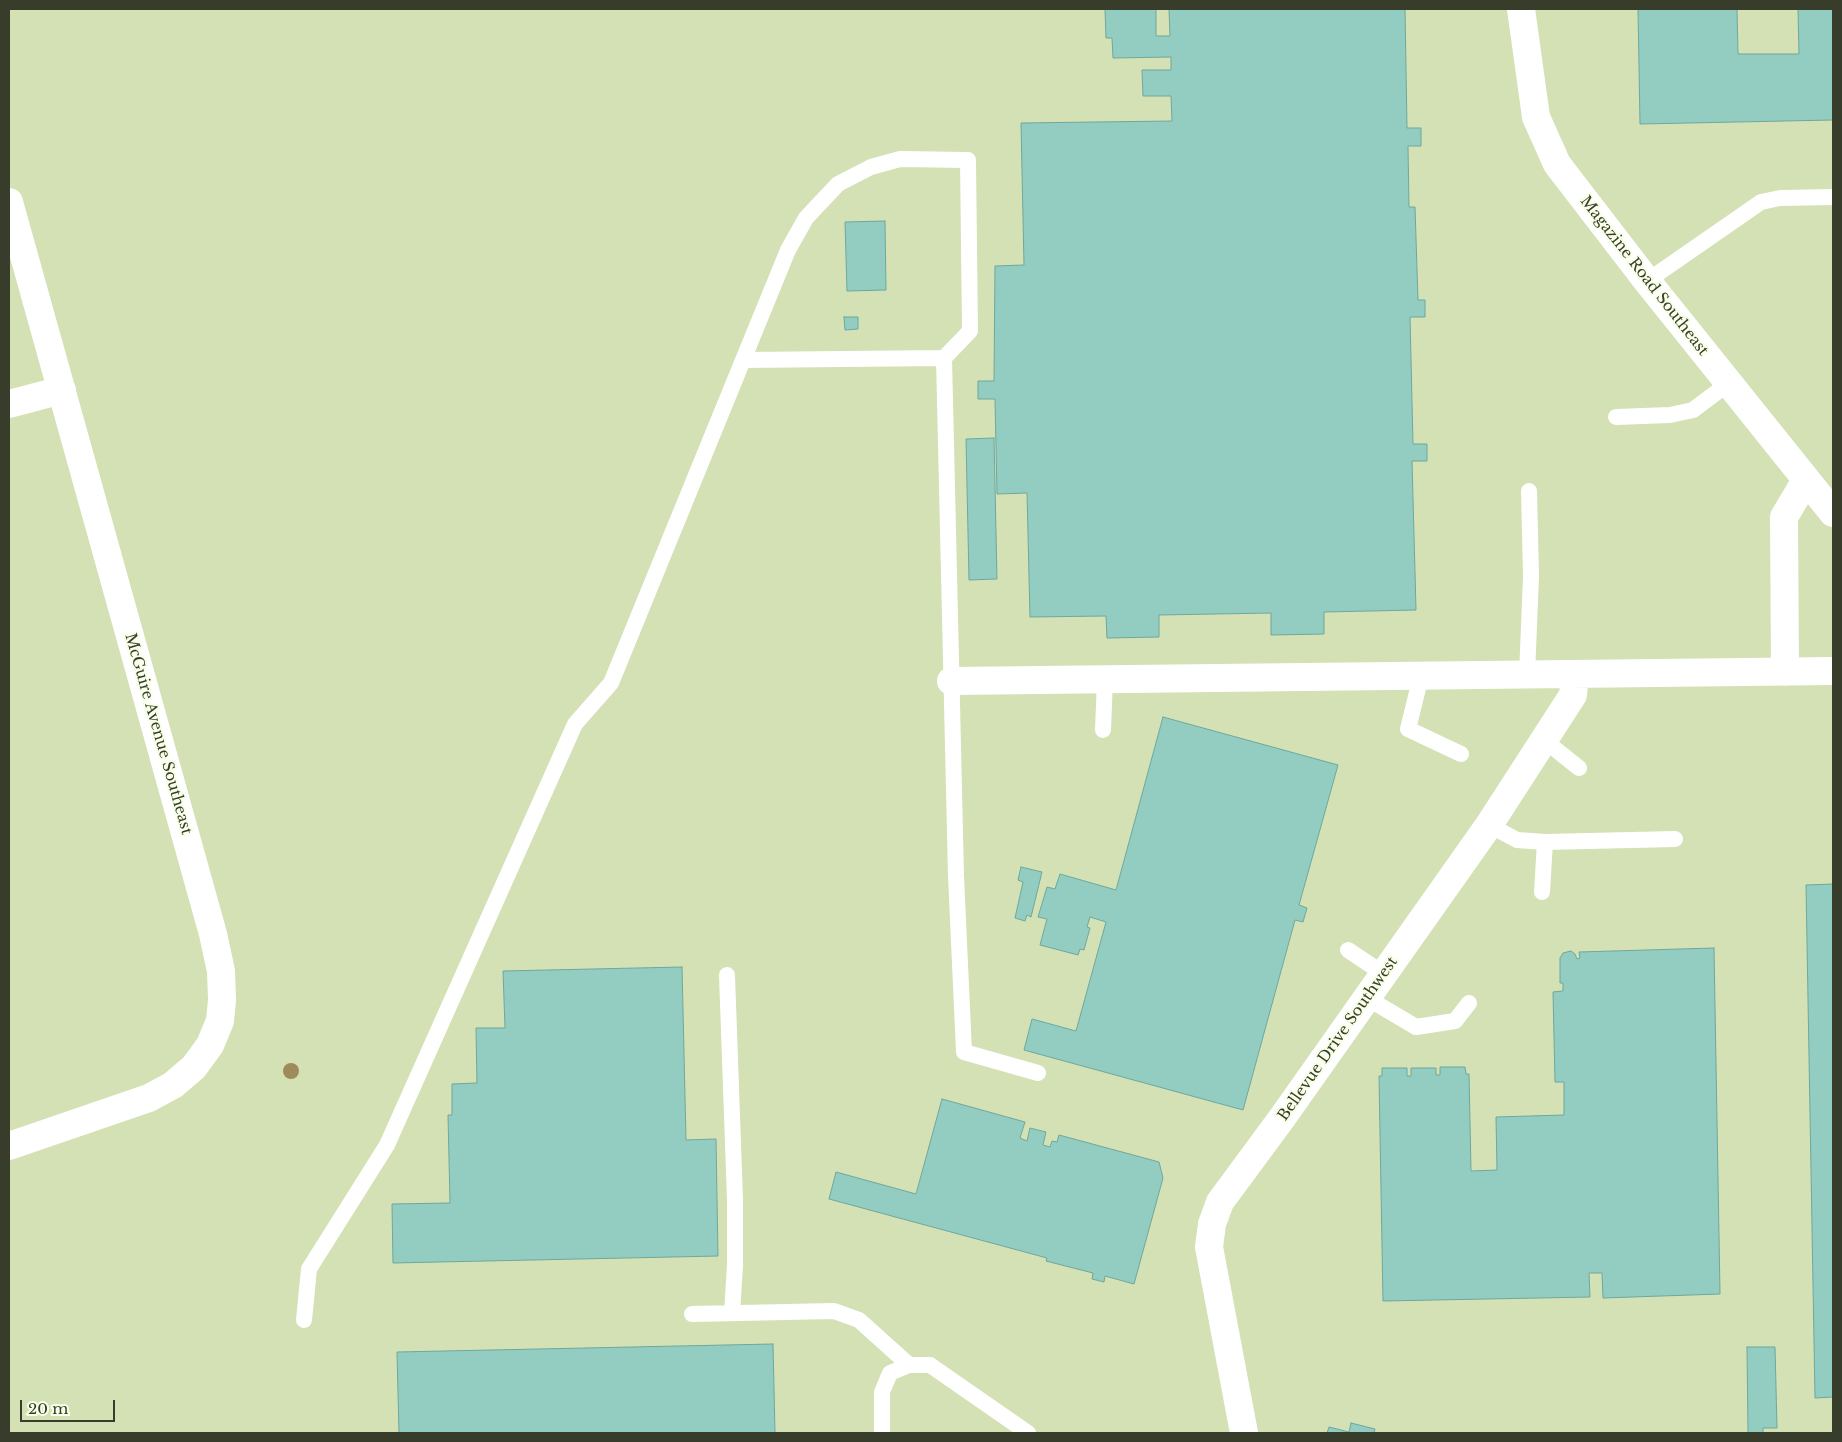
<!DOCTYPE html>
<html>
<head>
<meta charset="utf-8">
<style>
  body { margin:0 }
  #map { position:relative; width:1842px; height:1442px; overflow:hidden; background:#d3e1b4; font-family:"Libre Baskerville",serif }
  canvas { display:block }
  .frame { position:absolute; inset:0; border:10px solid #383d2b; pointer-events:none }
  .scale { position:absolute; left:20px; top:1400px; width:95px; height:22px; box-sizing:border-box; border:2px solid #383d2b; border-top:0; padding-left:6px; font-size:15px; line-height:18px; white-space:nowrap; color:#383d2b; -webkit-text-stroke:4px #f7ffe8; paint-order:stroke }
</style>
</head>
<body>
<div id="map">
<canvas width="1842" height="1442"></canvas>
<div class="frame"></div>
<div class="scale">20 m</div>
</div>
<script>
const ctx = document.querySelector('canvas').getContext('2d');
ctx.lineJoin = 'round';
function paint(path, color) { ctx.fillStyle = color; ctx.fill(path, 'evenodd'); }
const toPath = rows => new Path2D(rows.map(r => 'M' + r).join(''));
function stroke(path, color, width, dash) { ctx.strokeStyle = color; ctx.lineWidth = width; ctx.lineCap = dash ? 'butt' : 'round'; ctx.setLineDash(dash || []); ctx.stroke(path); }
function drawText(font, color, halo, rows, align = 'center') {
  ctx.font = font + ' "Libre Baskerville",serif'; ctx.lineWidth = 4.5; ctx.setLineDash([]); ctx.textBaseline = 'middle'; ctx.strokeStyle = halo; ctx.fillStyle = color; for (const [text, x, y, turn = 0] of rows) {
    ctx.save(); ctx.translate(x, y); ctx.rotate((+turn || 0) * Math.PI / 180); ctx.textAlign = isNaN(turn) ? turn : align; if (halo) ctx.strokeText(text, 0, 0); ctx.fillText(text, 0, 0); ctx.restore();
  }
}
const building = toPath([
  [1105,9,1156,9,1156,36,1170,36,1169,9,1405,9,1407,128,1421,128,1421,146,1408,146,1409,207,1415,207,1418,300,1425,300,1425,317,1410,317,1413,444,1427,444,1427,461,1412,461,1416,610,1324,612,1324,634,1271,635,1271,613,1159,615,1159,637,1107,638,1106,616,1030,617,1027,493,997,494,995,399,978,399,978,381,994,381,995,266,1024,265,1021,123,1172,121,1171,96,1143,96,1142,70,1171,70,1171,57,1113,58,1112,38,1106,38,1105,9],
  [1638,9,1737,9,1738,54,1799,54,1798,9,1833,9,1833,120,1640,124,1638,9],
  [885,221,886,290,847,291,845,222,885,221],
  [844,317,858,317,858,329,845,330,844,317],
  [994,438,997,579,969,580,966,439,994,438],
  [1163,717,1338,765,1299,905,1307,908,1303,922,1295,920,1243,1110,1024,1050,1032,1019,1076,1031,1106,922,1090,917,1087,927,1090,928,1084,950,1080,949,1078,955,1040,945,1047,919,1038,917,1047,887,1055,889,1060,874,1116,890,1163,717],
  [1021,867,1042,872,1031,917,1027,915,1025,921,1015,918,1023,882,1018,880,1021,867],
  [1833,884,1833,1397,1815,1398,1806,885,1833,884],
  [1714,948,1720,1294,1603,1298,1602,1273,1589,1273,1590,1297,1383,1301,1379,1076,1382,1076,1382,1068,1407,1068,1407,1076,1411,1076,1411,1068,1436,1068,1436,1075,1440,1075,1440,1067,1465,1067,1466,1074,1469,1074,1471,1171,1497,1170,1496,1117,1564,1115,1564,1082,1555,1082,1553,992,1563,991,1563,983,1560,983,1560,958,1563,953,1571,951,1575,954,1577,959,1580,958,1579,952,1714,948],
  [682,967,686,1140,716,1139,718,1256,393,1263,392,1204,450,1203,448,1115,452,1115,452,1084,477,1083,476,1028,505,1028,503,971,682,967],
  [942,1099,1025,1122,1020,1138,1027,1141,1030,1128,1046,1132,1043,1145,1050,1147,1052,1141,1057,1142,1059,1135,1159,1162,1163,1178,1134,1284,1105,1276,1104,1282,1092,1279,1093,1273,1046,1261,1047,1258,829,1199,836,1172,916,1194,942,1099],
  [773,1344,775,1433,399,1433,397,1352,773,1344],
  [1747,1347,1775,1347,1777,1428,1763,1428,1763,1433,1748,1433,1747,1347],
  [1351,1423,1375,1429,1374,1433,1327,1433,1329,1427,1349,1432,1351,1423]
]);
const service = toPath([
  [1647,281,1761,202,1780,198,1833,197],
  [743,360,944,358],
  [1616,417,1670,415,1693,410,1729,383],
  [1527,675,1531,576,1529,491],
  [1421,676,1408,729,1461,754],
  [1103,730,1105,679],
  [1544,740,1579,768],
  [1489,825,1517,840,1545,842,1675,839],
  [1542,892,1545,842],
  [1348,950,1384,974],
  [727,975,735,1200,735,1265,732,1313],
  [1367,998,1416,1027,1455,1021,1469,1003],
  [692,1314,834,1311,859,1320,909,1365],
  [304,1320,309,1269,387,1145,575,724,611,683,788,250,806,218,838,184,871,167,900,159,968,160,970,331,944,358,956,876,964,1052,1038,1073],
  [882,1433,882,1392,890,1373,909,1365,930,1365,1028,1433]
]);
const minor = toPath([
  [1521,9,1536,117,1557,164,1647,281,1833,513],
  [9,202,213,934,221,971,222,1000,220,1021,210,1045,194,1067,173,1085,149,1098,9,1146],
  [9,404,62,390],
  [1785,672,1784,517,1806,480],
  [951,681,1833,671],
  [1244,1433,1209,1247,1212,1224,1220,1202,1282,1118,1489,825,1573,695,1575,674]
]);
const trees = [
  [291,1071]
];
const streetNames = [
  ["Magazine Road Southeast",1644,276,52],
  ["McGuire Avenue Southeast",158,734,74],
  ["Bellevue Drive Southwest",1338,1039,-55]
];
paint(building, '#93cdc2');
stroke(building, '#6ea79c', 1);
stroke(service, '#fff', 16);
stroke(minor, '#fff', 28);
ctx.fillStyle = '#9e8a5a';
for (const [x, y] of trees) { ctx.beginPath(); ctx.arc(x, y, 8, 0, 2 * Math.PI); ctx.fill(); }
drawText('15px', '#383d2b', '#f7ffe8', streetNames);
</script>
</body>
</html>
